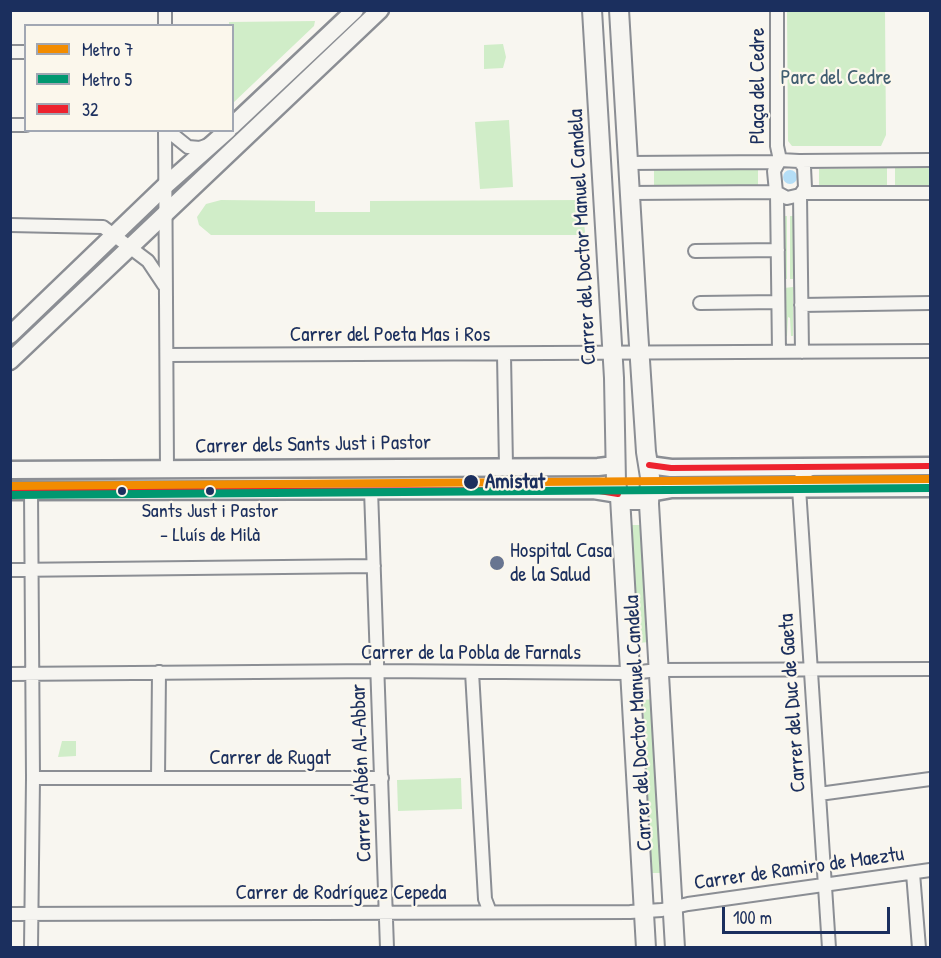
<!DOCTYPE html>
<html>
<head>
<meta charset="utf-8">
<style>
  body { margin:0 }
  #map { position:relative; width:941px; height:958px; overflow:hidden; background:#f8f6f0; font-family:"Patrick Hand",sans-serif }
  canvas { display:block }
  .frame { position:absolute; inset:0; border:12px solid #1b2f5e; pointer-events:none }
  .legend { position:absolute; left:24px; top:24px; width:210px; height:108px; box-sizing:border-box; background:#fbf7ec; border:2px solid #a1a7b3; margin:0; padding:8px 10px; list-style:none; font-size:18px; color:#1b2f5e }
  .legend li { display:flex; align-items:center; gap:12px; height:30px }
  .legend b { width:30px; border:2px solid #a1a7b3 }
  .scale { position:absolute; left:722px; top:907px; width:168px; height:27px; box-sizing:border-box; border:3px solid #1b2f5e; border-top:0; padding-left:8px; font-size:18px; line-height:21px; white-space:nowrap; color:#1b2f5e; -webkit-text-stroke:4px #fbf7ec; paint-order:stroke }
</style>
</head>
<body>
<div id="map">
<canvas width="941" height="958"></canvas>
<div class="frame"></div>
<ul class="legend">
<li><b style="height:8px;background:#f28c00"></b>Metro 7</li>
<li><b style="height:8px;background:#009870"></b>Metro 5</li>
<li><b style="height:8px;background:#ed222e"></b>32</li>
</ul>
<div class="scale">100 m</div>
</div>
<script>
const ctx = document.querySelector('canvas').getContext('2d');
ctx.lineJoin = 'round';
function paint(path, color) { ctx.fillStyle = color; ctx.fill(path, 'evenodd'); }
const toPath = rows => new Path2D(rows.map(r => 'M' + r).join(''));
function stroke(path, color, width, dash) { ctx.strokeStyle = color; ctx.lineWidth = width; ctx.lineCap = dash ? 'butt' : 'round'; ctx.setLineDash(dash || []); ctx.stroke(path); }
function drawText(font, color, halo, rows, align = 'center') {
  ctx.font = font + ' "Patrick Hand",sans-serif'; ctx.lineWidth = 4.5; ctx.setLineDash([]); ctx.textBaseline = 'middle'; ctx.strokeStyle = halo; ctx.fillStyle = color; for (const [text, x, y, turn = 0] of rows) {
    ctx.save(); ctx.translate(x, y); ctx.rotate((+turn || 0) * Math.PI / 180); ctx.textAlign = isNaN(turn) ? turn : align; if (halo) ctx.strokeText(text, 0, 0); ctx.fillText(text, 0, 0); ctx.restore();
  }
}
const green = toPath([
  [363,11,373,11,197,177,192,172],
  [787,11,885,11,886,135,881,146,792,146,788,141],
  [315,21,314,26,233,103,232,26,229,25,229,22],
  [503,44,506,57,503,68,484,69,484,45],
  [509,120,513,187,480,189,475,122],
  [654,168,758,168,758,186,654,187],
  [887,168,887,186,819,186,819,169],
  [895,168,930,168,930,185,895,186],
  [221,200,315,201,315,212,370,212,370,201,582,200,585,232,583,235,211,235,199,225,197,217,206,204],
  [784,216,787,216,787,279,784,279],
  [790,216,793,216,793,279,790,279],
  [90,268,97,270,11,352,11,343],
  [793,287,793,336,791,336,790,318,788,317,787,336,785,336,784,288],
  [821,472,930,472,930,484,821,484],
  [629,525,642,525,650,642,637,643],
  [654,699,665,873,652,873,643,700],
  [62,741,76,741,76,756,58,757],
  [461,778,462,809,398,811,397,780]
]);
const water = toPath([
  '783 177a7 7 0 1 1 14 0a7 7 0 1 1-14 0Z'
]);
const street = toPath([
  [777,10,777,146,780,160],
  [165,26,165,10],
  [10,52,26,52],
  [10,125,26,125],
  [165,130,167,469],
  [167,130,188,147,200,148,211,144],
  [780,160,799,161,804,167,805,188,800,195,787,198,776,192,774,171,780,160],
  [799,161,930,160],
  [627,163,778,162],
  [629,193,776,192],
  [803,193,930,193],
  [777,194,779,352],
  [800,195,802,352],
  [10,225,103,227,148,261,164,285],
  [695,251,778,250],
  [700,303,778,302],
  [801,305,930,303],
  [167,355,930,351],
  [504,355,506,466],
  [813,468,802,474,799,488,829,948],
  [371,490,387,948],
  [31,491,33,778,158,778,159,672],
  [10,570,374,566],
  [472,672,485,899,490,912],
  [10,674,378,671,630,673,659,670,930,669],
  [158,778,382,778],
  [819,794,930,779],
  [913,873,919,948],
  [10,914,630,912,662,910,688,904,930,870],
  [31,948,33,778]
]);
const secondary = toPath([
  [232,126,355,10],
  [10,335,166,185,228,130],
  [10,361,380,10],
  [649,465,671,468,930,466],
  [10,470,598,467,615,465],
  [10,491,593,490,618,494],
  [650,493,672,489,930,488]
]);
const primary = toPath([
  [592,10,614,378,616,482,618,494,624,500,638,500,649,496],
  [619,10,638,330,646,452,650,477,649,504,675,948],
  [620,497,646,948]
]);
const bus1 = toPath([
  [649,465,671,468,930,466],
  [10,491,593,490,618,494]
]);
const metro1 = toPath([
  [10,486,930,479]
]);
const metro2 = toPath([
  [10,495,930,488]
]);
const markers = [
  [471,482,8,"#1b2f5e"],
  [122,491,5,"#1b2f5e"],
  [210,491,5,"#1b2f5e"],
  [497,563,8,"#687591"]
];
const busNames = [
  ["Sants Just i Pastor",210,512],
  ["- Lluís de Milà",210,536]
];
const parkNames = [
  ["Parc del Cedre",836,78]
];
const streetNames = [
  ["Plaça del Cedre",758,86,-90],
  ["Carrer del Doctor Manuel Candela",583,237,-93],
  ["Carrer del Poeta Mas i Ros",390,335],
  ["Carrer dels Sants Just i Pastor",313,445,-1],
  ["Carrer de la Pobla de Farnals",471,653],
  ["Carrer del Duc de Gaeta",793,703,-94],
  ["Carrer del Doctor Manuel Candela",639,723,-93],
  ["Carrer de Rugat",270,758],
  ["Carrer d'Abén Al-Abbar",362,773,-92],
  ["Carrer de Ramiro de Maeztu",799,869,-8],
  ["Carrer de Rodríguez Cepeda",341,893]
];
const stopNames = [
  ["Amistat",485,482]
];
const poiNames = [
  ["Hospital Casa",510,551],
  ["de la Salud",510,575]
];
paint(green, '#d0edc8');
paint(water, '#b5def6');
stroke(street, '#8b8e94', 16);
stroke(secondary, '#8b8e94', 21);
stroke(primary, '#8b8e94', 22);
stroke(street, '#f6f5f1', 12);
stroke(secondary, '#f6f5f1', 16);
stroke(primary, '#f6f5f1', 18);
stroke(bus1, '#ed222e', 6);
stroke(metro1, '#f28c00', 8);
stroke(metro2, '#009870', 8);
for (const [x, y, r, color] of markers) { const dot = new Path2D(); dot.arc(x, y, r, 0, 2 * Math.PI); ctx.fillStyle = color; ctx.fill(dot); stroke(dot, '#fbf7ec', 2); }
drawText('20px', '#1b2f5e', '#fbf7ec', busNames);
drawText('21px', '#405d70', '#fbf7ec', parkNames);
drawText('21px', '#1b2f5e', '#fbf7ec', streetNames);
drawText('bold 21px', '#1b2f5e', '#fbf7ec', stopNames, 'left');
drawText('21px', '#1b2f5e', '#fbf7ec', poiNames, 'left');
</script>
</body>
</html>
